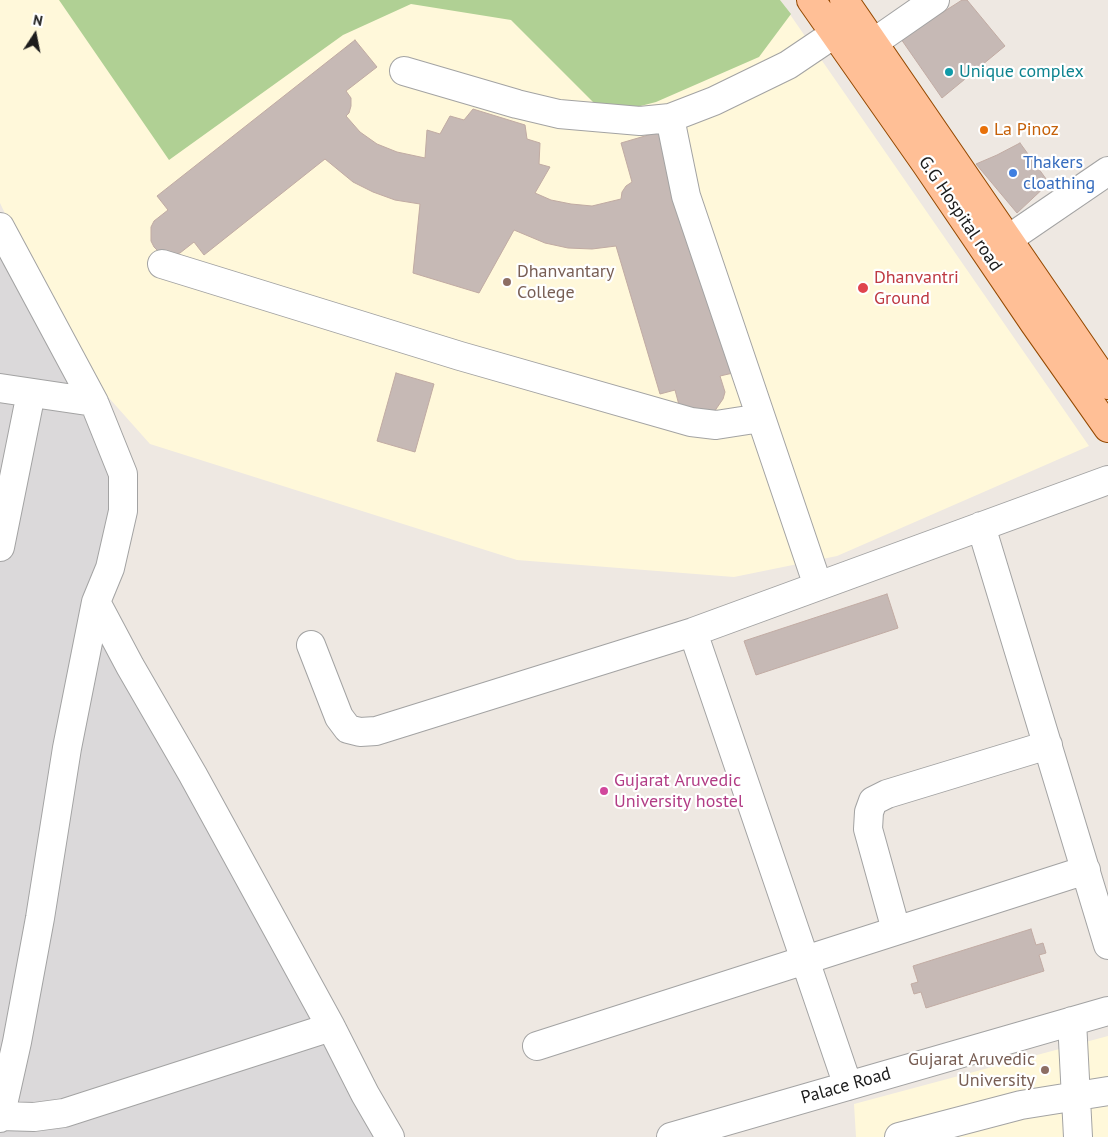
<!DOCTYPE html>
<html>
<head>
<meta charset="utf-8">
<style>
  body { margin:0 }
  #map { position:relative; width:1108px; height:1137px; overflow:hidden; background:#eee8e2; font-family:"PT Sans",sans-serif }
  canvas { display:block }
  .north { position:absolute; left:10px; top:10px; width:50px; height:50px; -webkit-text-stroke:4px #fff; paint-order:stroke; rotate:11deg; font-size:14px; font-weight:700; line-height:20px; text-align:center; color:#1c1c1c }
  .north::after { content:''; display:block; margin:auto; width:18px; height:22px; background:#1c1c1c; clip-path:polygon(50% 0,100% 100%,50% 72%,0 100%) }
</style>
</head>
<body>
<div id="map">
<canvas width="1108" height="1137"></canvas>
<div class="north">N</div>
</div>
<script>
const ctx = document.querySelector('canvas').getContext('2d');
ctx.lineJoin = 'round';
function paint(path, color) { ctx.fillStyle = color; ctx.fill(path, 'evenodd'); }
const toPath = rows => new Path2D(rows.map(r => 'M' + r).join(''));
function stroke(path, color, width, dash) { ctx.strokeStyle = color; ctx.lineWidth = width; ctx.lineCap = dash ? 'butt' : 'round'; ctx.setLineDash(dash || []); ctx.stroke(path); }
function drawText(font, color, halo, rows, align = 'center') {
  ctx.font = font + ' "PT Sans",sans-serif'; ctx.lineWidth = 4.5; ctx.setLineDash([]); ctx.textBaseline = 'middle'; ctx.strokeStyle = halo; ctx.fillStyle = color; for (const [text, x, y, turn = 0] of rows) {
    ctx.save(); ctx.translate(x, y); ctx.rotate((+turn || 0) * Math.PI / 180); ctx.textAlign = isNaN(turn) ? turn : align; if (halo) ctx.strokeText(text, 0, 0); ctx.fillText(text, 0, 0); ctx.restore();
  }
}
const residential = toPath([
  [0,227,123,474,96,602,395,1137,0,1137]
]);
const education = toPath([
  [0,0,780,0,1089,446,837,556,734,577,517,560,150,444,76,361,0,203],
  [1108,1036,1108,1137,856,1137,854,1104]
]);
const forest = toPath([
  [59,0,780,0,791,14,759,57,656,102,606,115,511,20,411,4,343,35,169,160]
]);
const building = toPath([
  [962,0,967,0,1005,46,942,98,901,39,962,0],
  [355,40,377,67,346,91,351,98,351,106,349,113,346,116,360,132,377,144,397,152,425,158,427,130,440,134,450,116,464,120,473,109,525,125,527,139,540,143,539,164,550,167,535,193,551,200,571,204,592,206,621,199,622,192,626,186,632,182,621,143,662,131,733,373,720,376,725,392,723,399,714,412,684,411,679,405,675,390,660,394,616,246,592,249,568,248,545,243,514,230,479,293,413,273,420,204,395,200,373,192,353,182,325,159,204,255,194,242,180,253,173,255,159,252,154,247,151,241,151,227,154,221,168,210,157,196,355,40],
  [1020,143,1049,183,1017,213,976,164,997,155,1020,143],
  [396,373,434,384,415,452,377,441,396,373],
  [887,594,898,628,756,675,744,641,887,594],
  [1031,929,1036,945,1043,943,1046,953,1039,955,1044,971,926,1008,921,992,914,994,911,984,918,982,913,966,1031,929]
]);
const minor = toPath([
  [873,43,935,0],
  [404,71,517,104,559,114,640,121,670,118,714,101,788,65,834,34],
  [670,118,686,196,818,586],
  [0,227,94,402,123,474,123,511,110,568,96,602,67,748,40,918,17,1042,0,1118],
  [1007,240,1108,171],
  [162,264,460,356,691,422,716,425,761,418],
  [0,388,94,402],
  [981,526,1108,945],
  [0,547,31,393],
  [96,602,130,666,193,775,331,1027,365,1094,390,1137],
  [693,632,848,1086],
  [311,645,339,717,348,729,360,732,376,731,693,632,1108,480],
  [896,930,868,829,869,812,873,801,887,794,1048,745],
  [1072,1021,1078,1137],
  [537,1046,1086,870],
  [1,1116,34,1117,64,1113,331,1027],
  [671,1137,1108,1011],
  [899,1137,1021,1105,1108,1091]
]);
const major = toPath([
  [811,0,926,164,1034,323,1108,428],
  [844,0,1108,385]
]);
const markers = [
  [949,72,5,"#0f9aa8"],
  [984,130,5,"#e8710a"],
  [1013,173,5,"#3f7fe0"],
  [507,282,5,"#8d6e63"],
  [863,288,6,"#e0444e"],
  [604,791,5,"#d1479c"],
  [1045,1070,5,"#8d6e63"]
];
const cultureNames = [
  ["Unique complex",959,72]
];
const foodNames = [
  ["La Pinoz",994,130]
];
const shopNames = [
  ["Thakers",1023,163],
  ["cloathing",1023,184]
];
const streetNames = [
  ["G.G Hospital road",960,214,56],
  ["Palace Road",846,1086,-16]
];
const educationNames = [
  ["Dhanvantary",517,272],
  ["College",517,293],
  ["Gujarat Aruvedic",1035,1060,"right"],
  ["University",1035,1081,"right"]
];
const healthNames = [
  ["Dhanvantri",874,278],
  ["Ground",874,299]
];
const hotelNames = [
  ["Gujarat Aruvedic",614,781],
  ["University hostel",614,802]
];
paint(residential, '#dbd9da');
paint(education, '#fff8da');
paint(forest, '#b0d094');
paint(building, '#c6b9b5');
stroke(building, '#c1aba3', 1);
stroke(minor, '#a3a3a3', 30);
stroke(major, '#954900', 30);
stroke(minor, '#fff', 28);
stroke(major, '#ffbf96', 28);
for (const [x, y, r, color] of markers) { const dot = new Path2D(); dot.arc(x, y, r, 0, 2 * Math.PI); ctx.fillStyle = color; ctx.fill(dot); stroke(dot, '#fff', 2); }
drawText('18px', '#0d838f', '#fff', cultureNames, 'left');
drawText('18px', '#c56008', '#fff', foodNames, 'left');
drawText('18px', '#366cbe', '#fff', shopNames, 'left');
drawText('18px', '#1c1c1c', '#fff', streetNames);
drawText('18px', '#785e54', '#fff', educationNames, 'left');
drawText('18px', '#be3a42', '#fff', healthNames, 'left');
drawText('18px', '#b23c85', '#fff', hotelNames, 'left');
</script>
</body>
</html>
